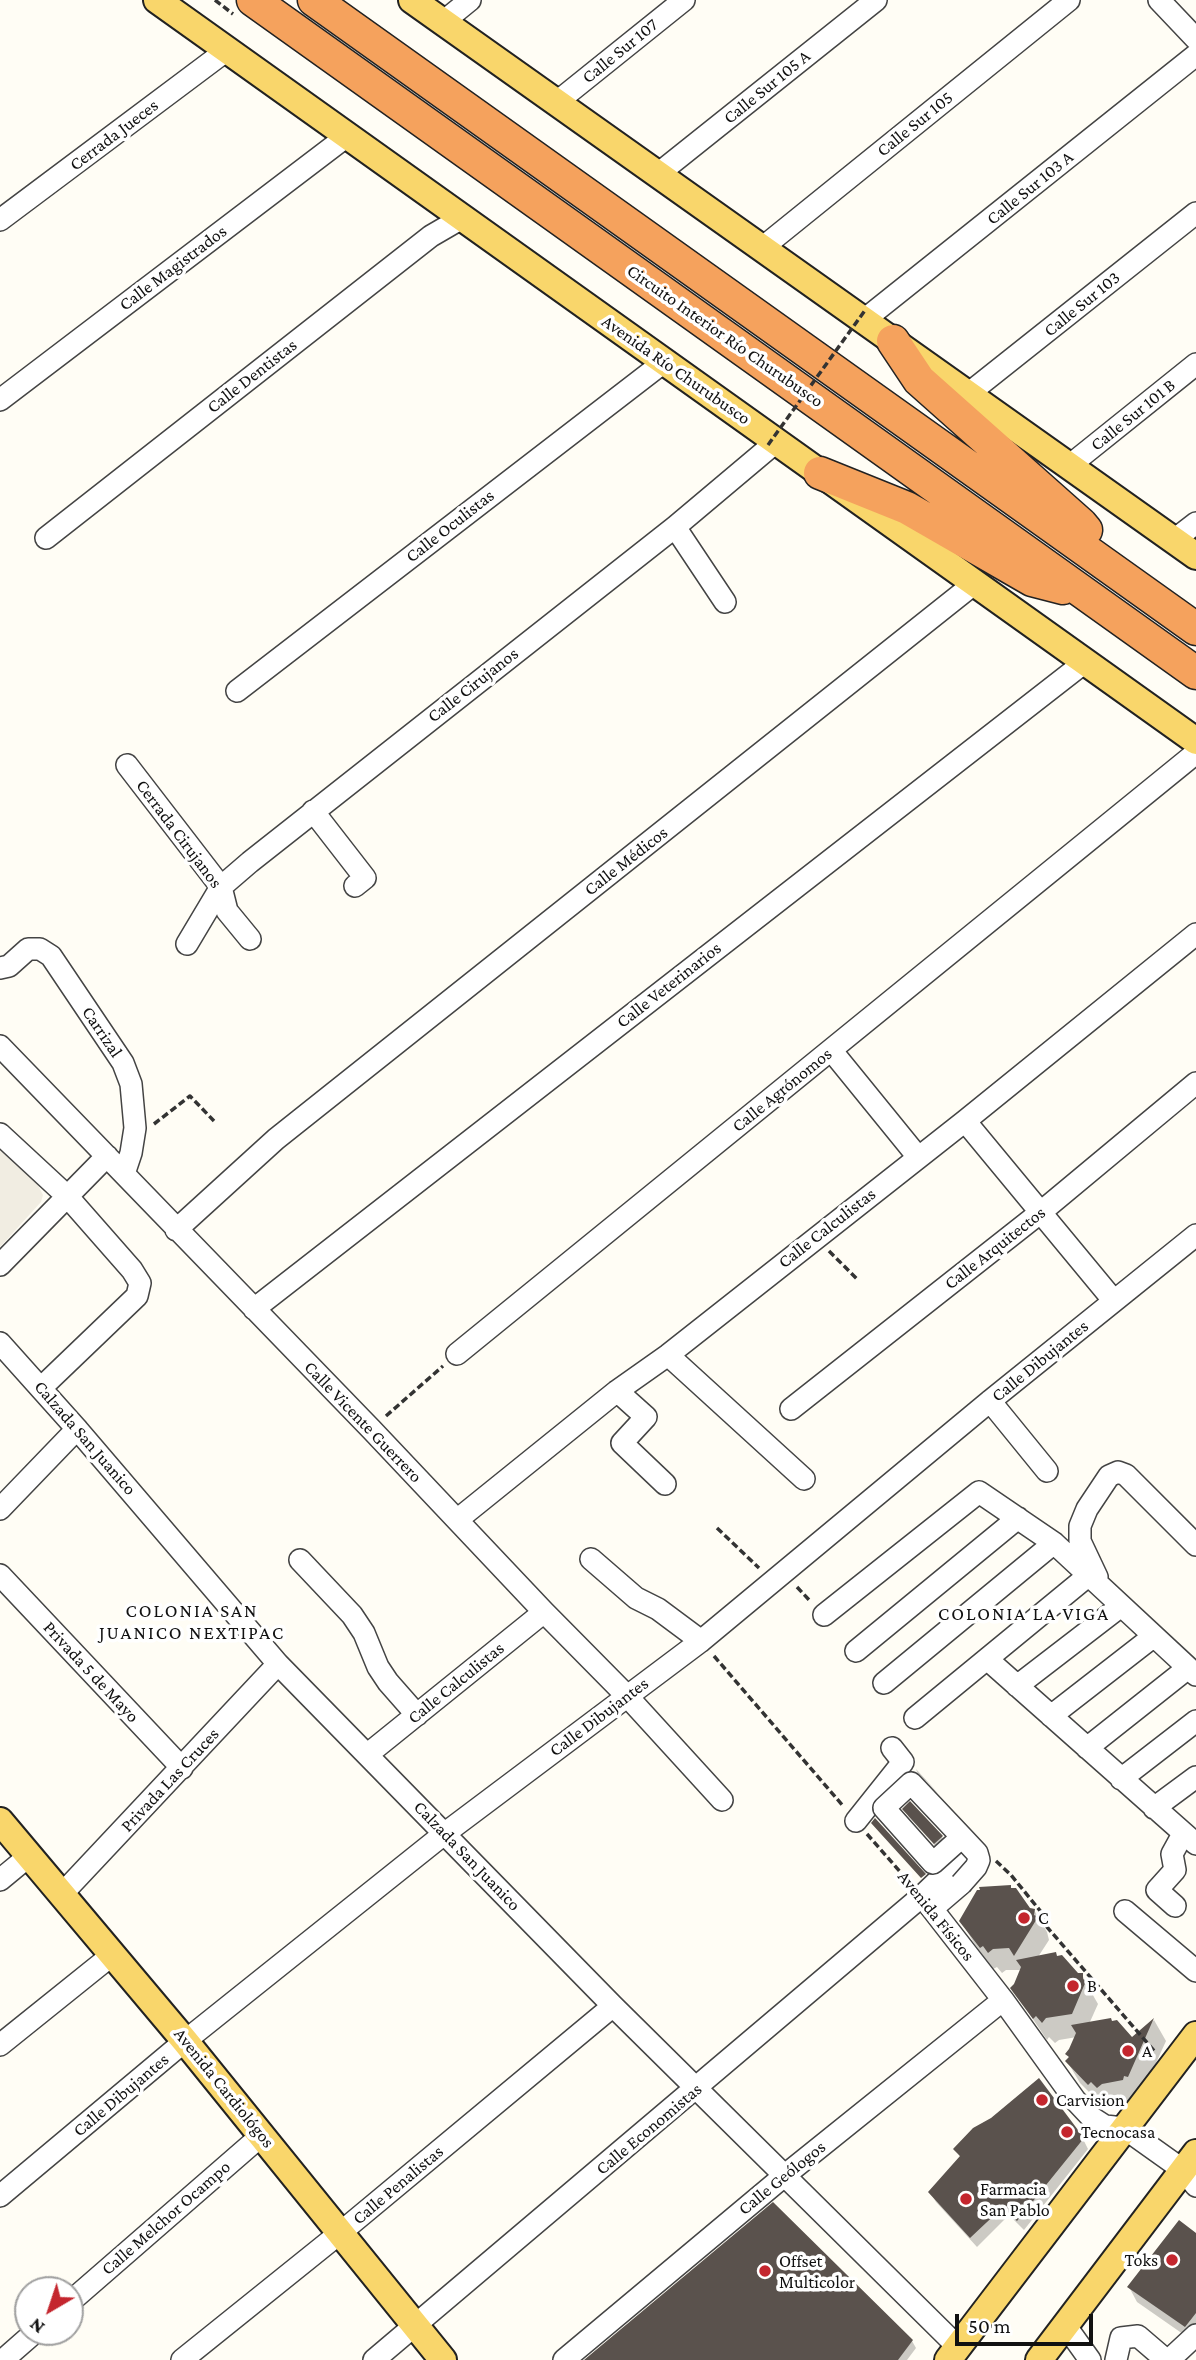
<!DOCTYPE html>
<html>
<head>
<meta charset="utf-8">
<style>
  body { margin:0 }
  #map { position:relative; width:1196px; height:2360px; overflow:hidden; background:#fffdf5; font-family:"Crimson Pro",serif }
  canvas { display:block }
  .north { position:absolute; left:14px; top:2276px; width:70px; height:70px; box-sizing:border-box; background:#fff; border:2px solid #a0a0a0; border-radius:50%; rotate:219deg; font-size:19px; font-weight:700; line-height:28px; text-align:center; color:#111 }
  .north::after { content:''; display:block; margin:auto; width:24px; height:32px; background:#c4262e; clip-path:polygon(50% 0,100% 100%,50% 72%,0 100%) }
  .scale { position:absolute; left:955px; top:2314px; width:138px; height:32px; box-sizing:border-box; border:4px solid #111; border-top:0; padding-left:9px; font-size:21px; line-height:24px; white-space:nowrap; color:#111; -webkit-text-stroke:5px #fff; paint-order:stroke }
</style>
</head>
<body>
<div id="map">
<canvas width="1196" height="2360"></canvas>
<div class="north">N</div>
<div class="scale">50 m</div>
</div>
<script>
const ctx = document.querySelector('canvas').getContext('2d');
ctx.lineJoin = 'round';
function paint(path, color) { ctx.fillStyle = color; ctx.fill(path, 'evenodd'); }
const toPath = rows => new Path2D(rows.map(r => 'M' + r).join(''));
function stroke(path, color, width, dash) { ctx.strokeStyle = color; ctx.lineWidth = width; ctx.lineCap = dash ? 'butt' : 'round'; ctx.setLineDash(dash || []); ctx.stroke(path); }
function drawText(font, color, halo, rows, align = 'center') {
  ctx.font = font + ' "Crimson Pro",serif'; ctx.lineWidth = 7; ctx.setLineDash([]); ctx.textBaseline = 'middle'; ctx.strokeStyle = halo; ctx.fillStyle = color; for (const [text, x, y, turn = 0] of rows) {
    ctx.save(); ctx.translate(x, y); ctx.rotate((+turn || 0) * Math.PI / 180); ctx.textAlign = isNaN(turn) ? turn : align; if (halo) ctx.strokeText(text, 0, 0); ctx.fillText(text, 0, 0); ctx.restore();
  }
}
const plaza = toPath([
  [0,1145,38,1185,43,1195,41,1202,0,1247]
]);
const shadow = toPath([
  [916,1769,938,1793,926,1781,919,1777],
  [910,1804,942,1837,946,1844,939,1850,908,1816],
  [1012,1890,1029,1910,1034,1910,1047,1932,1049,1940,1038,1957,1057,1957,1077,1975,1082,1975,1094,1997,1098,2004,1089,2024,1132,2040,1154,2020,1166,2041,1140,2098,1135,2101,1114,2105,1111,2109,1105,2102,1102,2105,1080,2083,1067,2061,1077,2037,1059,2040,1055,2043,1049,2037,1047,2040,1012,1988,1022,1970,1006,1970,1002,1973,997,1967,993,1969,974,1943,961,1921],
  [992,2119,1083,2139,1088,2149,1024,2230,1009,2215,977,2247,936,2202,930,2192,961,2158,955,2149],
  [1196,2235,1196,2337,1193,2341,1137,2302,1129,2287],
  [912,2341,916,2348,907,2360,587,2360]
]);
const building = toPath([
  [910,1801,943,1836,934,1844,902,1809],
  [875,1818,926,1874,921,1878,871,1823],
  [1011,1885,1011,1888,1016,1888,1030,1908,1035,1909,1034,1915,1038,1917,1014,1956,1009,1948,993,1949,988,1953,983,1946,980,1948,959,1921,977,1890,980,1890,979,1887],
  [1056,1952,1057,1956,1062,1955,1078,1973,1083,1973,1083,1979,1086,1981,1072,2014,1046,2018,1042,2023,1036,2016,1033,2019,1010,1988,1014,1984,1021,1967,1016,1960],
  [1111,2018,1112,2021,1117,2020,1132,2037,1154,2018,1128,2077,1124,2076,1123,2080,1102,2084,1097,2088,1091,2082,1088,2085,1065,2061,1069,2057,1065,2054,1069,2049,1076,2033,1071,2025],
  [1039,2078,1084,2138,1017,2221,1003,2207,970,2238,928,2192,960,2156,953,2149,973,2128,991,2118],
  [773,2202,913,2340,898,2360,584,2360],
  [1179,2220,1196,2233,1196,2313,1185,2327,1127,2287]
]);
const path = toPath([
  [215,0,233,14],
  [154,1124,190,1096,214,1121],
  [829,1251,857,1279],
  [386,1416,443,1366],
  [717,1528,759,1568],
  [797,1587,811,1602],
  [714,1656,844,1807],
  [867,1834,910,1883],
  [996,1861,1011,1875,1046,1918,1047,1927,1156,2053]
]);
const minor = toPath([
  [1159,0,1196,39],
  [443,22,470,0],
  [557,102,684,0],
  [658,174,876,0],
  [0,220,227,50],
  [762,248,1069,0],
  [864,320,1196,55],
  [968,394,1196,213],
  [0,400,347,136],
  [1069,466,1196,364],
  [675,527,725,602],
  [46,538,431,236,462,218],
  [1174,540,1196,523],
  [237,691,664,362],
  [127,765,221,887,227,911,250,939],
  [313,811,365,878,355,886],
  [187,944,221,887,250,862,675,527,776,442],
  [0,968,9,966,28,949,40,949,51,956,123,1063,131,1084,135,1128,131,1153,124,1174],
  [0,1046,371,1429,544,1612,627,1696,722,1800],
  [831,1050,918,1157],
  [965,1121,1114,1301],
  [0,1134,67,1196,132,1270,140,1283,137,1296,41,1388],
  [176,1230,276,1139,975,583],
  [0,1265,107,1156],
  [254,1309,1085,662],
  [0,1343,77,1429,278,1664,613,2006,958,2347],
  [457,1354,1196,753],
  [668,1355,804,1479],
  [617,1391,646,1417,622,1443,665,1484],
  [990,1401,1047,1471],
  [791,1409,1041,1212,1196,1083],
  [0,1509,77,1429],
  [457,1520,617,1391,668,1355,965,1121,1196,934],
  [591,1559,636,1598,658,1609,701,1641],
  [300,1560,352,1615,364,1633,378,1667,388,1682,417,1715],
  [0,1575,182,1768],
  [1097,1577,1080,1541,1080,1526,1087,1509,1109,1476,1118,1472,1126,1475,1196,1545],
  [824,1615,979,1492,1054,1543,1196,1675],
  [856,1651,1018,1518],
  [987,1659,1196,1844],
  [884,1683,1054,1543],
  [1017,1686,1121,1606],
  [1051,1716,1154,1636],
  [915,1718,1089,1575],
  [1087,1748,1188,1668],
  [368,1754,544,1612],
  [1121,1779,1196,1721],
  [1154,1808,1196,1777],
  [856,1821,903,1762,892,1748],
  [0,1880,29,1856],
  [61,1895,278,1664],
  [922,1896,1003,2000,1075,2100,1091,2117,1105,2126,1124,2128,1183,2170,1196,2186],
  [1175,1906,1157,1890,1175,1870,1172,1854,1183,1834],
  [933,1908,961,1884],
  [1125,1911,1196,1971],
  [0,2045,112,1955],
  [0,2196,185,2041,444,1834,701,1641,990,1401,1196,1235],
  [70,2302,262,2135],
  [1065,2325,1090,2360],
  [3,2360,35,2332],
  [182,2360,340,2233,613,2006],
  [374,2360,922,1896,948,1871,966,1857,967,1850],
  [564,2360,784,2176,1003,2000],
  [1116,2360,1121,2338,1138,2336,1166,2360],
  [1169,2360,1196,2335]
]);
const major = toPath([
  [157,0,1196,741],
  [412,0,1196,556],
  [0,1821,185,2041,443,2360],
  [948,2360,1196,2035],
  [1039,2360,1196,2153]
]);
const highway = toPath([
  [253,0,1196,673],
  [314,0,1196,629],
  [893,341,919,380,1081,524,1086,530],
  [820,473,907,508,1032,580,1063,588]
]);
const pathBridge = toPath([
  [768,445,866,309]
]);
const minorBridge = toPath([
  [961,1884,976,1867,979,1860,977,1853,962,1837,911,1783,884,1808,933,1863,962,1837]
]);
const markers = [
  [1024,1918,7,"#c4262e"],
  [1073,1986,7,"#c4262e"],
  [1128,2051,7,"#c4262e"],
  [1042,2100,7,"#c4262e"],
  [1067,2132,7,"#c4262e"],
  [966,2199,7,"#c4262e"],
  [1172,2260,7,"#c4262e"],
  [765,2271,7,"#c4262e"]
];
const streetNames = [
  ["Calle Sur 107",620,51,-39],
  ["Calle Sur 105 A",767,87,-39],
  ["Calle Sur 105",915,124,-39],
  ["Cerrada Jueces",114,135,-37],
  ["Calle Sur 103 A",1030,188,-39],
  ["Calle Magistrados",173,268,-37],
  ["Calle Sur 103",1082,304,-39],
  ["Circuito Interior Río Churubusco",725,336,35],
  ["Avenida Río Churubusco",676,370,35],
  ["Calle Dentistas",252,376,-38],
  ["Calle Sur 101 B",1133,415,-39],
  ["Calle Oculistas",450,526,-38],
  ["Calle Cirujanos",473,685,-38],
  ["Cerrada Cirujanos",179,834,53],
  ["Calle Médicos",626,861,-38],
  ["Calle Veterinarios",669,985,-38],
  ["Carrizal",102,1032,56],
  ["Calle Agrónomos",782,1090,-39],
  ["Calle Calculistas",827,1228,-38],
  ["Calle Arquitectos",995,1248,-38],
  ["Calle Dibujantes",1040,1361,-39],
  ["Calle Vicente Guerrero",363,1422,46],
  ["Calzada San Juanico",85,1438,49],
  ["Privada 5 de Mayo",91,1672,47],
  ["Calle Calculistas",456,1683,-39],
  ["Calle Dibujantes",599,1717,-37],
  ["Privada Las Cruces",170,1780,-47],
  ["Calzada San Juanico",467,1856,46],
  ["Avenida Físicos",936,1916,51],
  ["Avenida Cardiológos",224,2088,51],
  ["Calle Dibujantes",121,2095,-40],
  ["Calle Economistas",649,2129,-40],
  ["Calle Geólogos",782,2178,-39],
  ["Calle Penalistas",398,2185,-40],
  ["Calle Melchor Ocampo",166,2218,-41]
];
const poiNames = [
  ["C",1038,1918],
  ["B",1087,1986],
  ["A",1142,2051],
  ["Carvision",1056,2100],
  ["Tecnocasa",1081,2132],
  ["Farmacia",980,2189],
  ["San Pablo",980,2210],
  ["Toks",1158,2260,"right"],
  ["Offset",779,2261],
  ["Multicolor",779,2282]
];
const neighbourhoodNames = [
  ["COLONIA SAN",192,1611],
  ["JUANICO NEXTIPAC",192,1633],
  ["COLONIA LA VIGA",1024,1614]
];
paint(plaza, '#f1ede2');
paint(shadow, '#0003');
paint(building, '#5a524d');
stroke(minor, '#444', 24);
stroke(major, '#222', 30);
stroke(highway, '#222', 35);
stroke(path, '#333', 3.5, [7, 3.5]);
stroke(minor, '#fff', 21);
stroke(major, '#f9d66b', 26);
stroke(highway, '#f5a25d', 32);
stroke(minorBridge, '#444', 24, []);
stroke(pathBridge, '#333', 3.5, [7, 3.5]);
stroke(minorBridge, '#fff', 21);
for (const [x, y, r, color] of markers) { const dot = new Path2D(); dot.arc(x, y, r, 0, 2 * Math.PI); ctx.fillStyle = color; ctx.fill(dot); stroke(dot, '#fff', 2.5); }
drawText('18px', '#111', '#fff', streetNames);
drawText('18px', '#111', '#fff', poiNames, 'left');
ctx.letterSpacing = '2px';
drawText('19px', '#111', '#fff', neighbourhoodNames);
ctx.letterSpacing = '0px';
</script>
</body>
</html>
